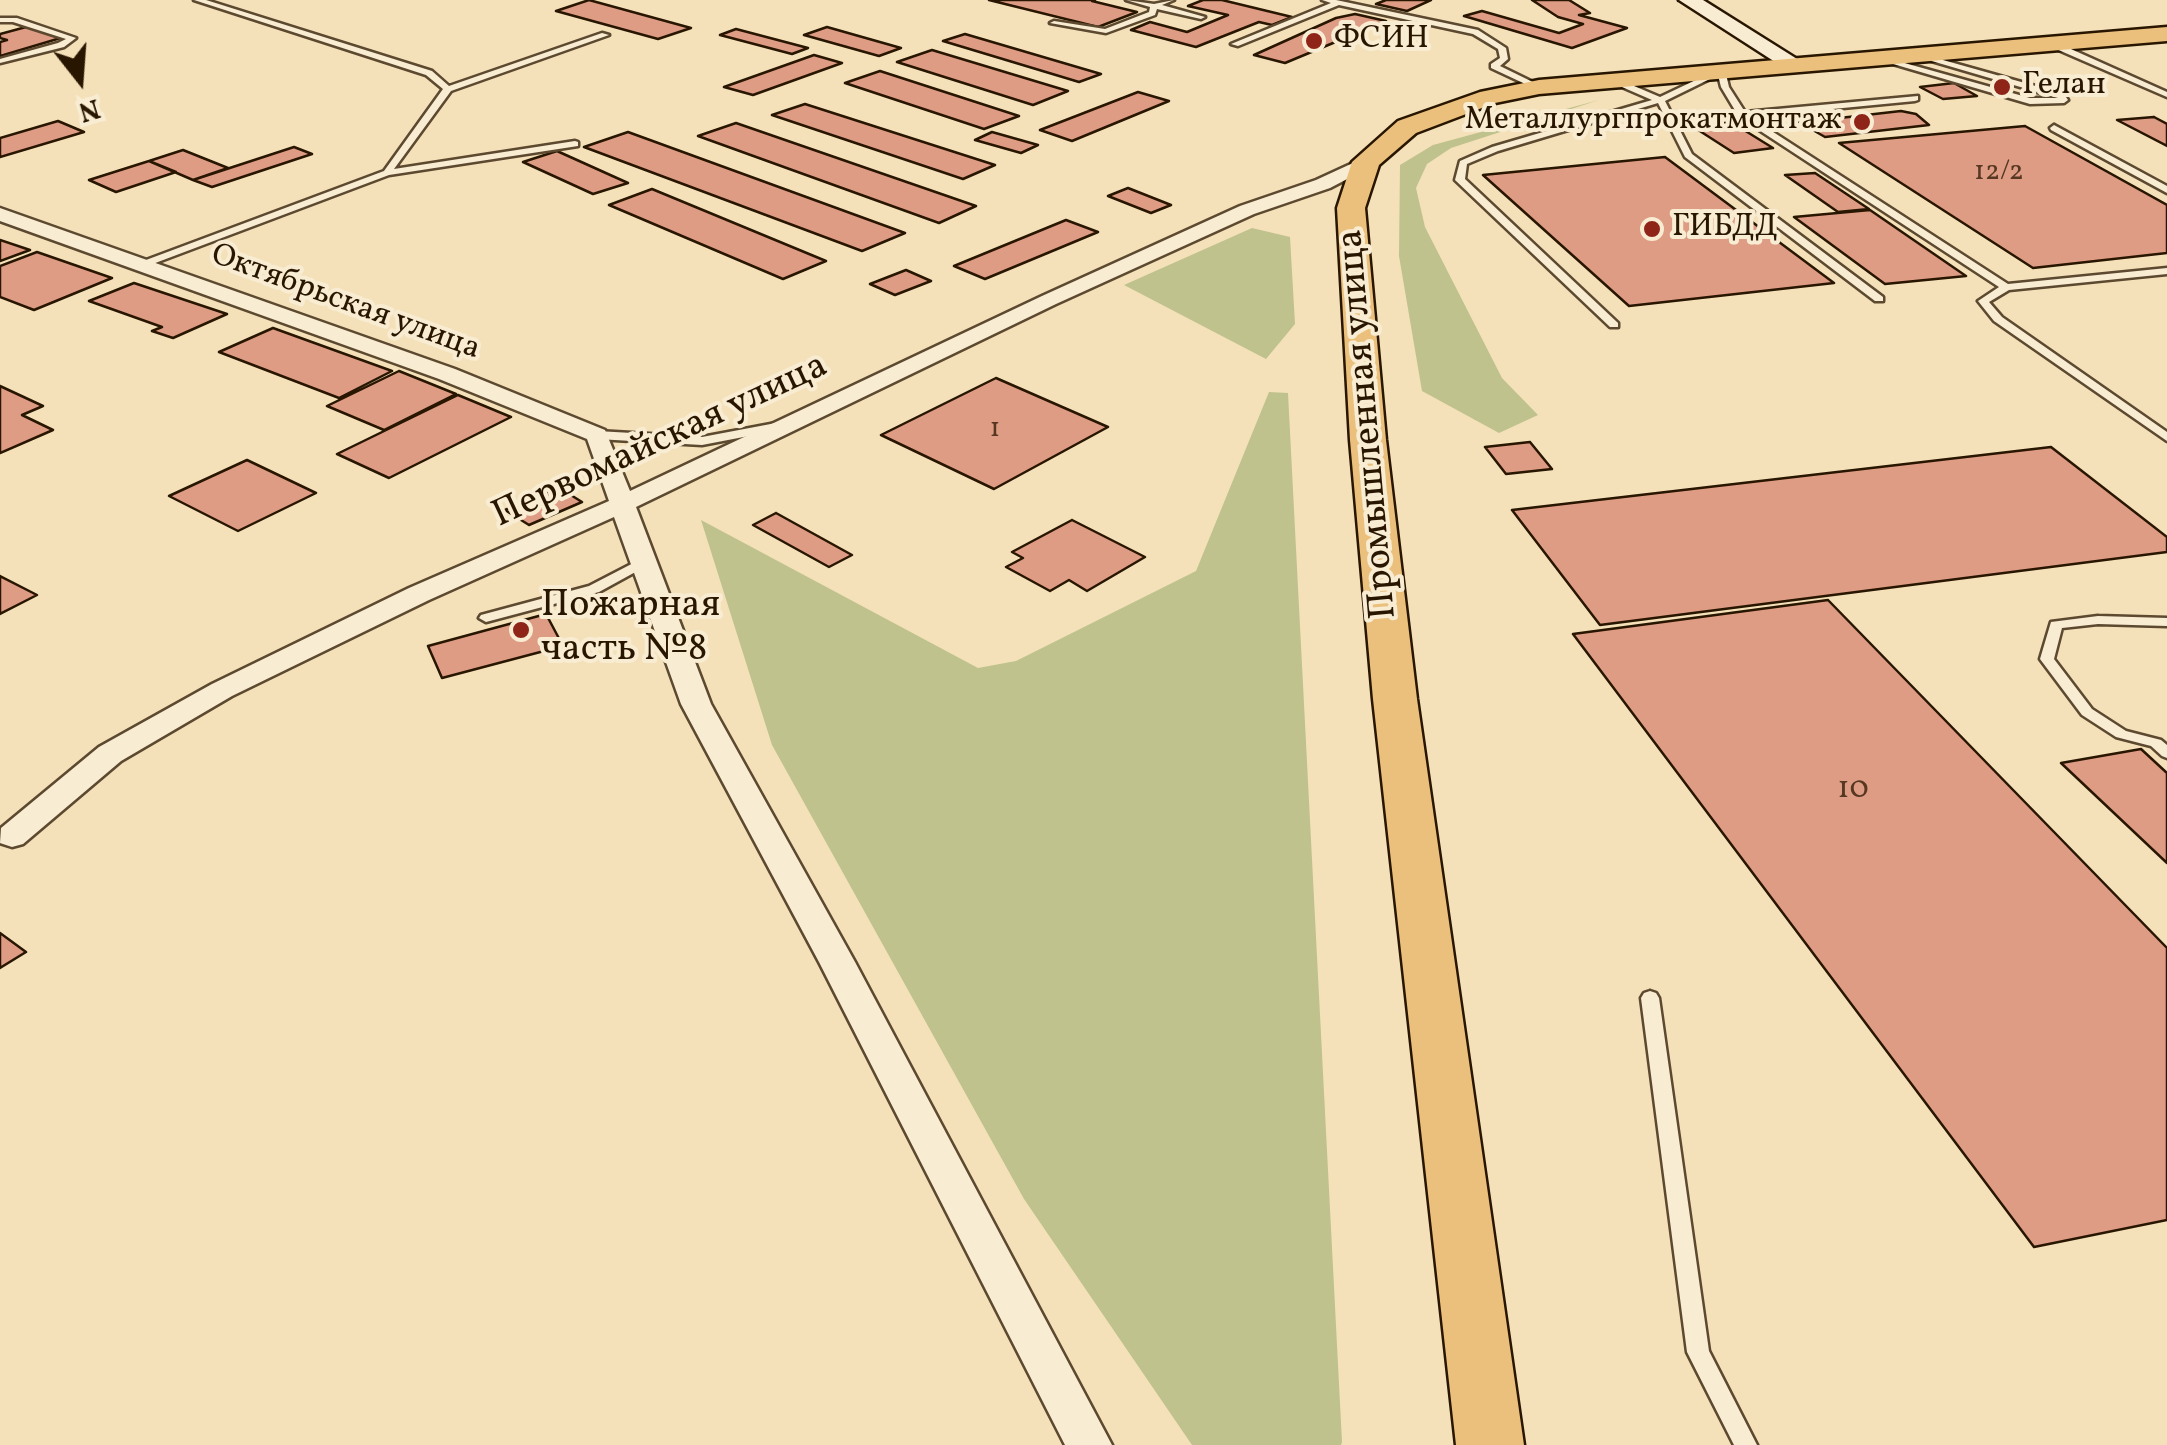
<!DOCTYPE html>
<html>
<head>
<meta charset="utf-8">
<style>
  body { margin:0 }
  #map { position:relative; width:2167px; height:1445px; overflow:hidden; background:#f4e1b9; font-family:Vollkorn,serif }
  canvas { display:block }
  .north { position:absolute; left:30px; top:30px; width:100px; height:100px; -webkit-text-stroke:8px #f8ecd2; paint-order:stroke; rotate:163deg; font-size:28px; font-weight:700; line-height:40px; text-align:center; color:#291601 }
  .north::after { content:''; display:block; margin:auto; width:35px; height:45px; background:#291601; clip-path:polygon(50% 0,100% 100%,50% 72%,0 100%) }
</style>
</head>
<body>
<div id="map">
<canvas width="2167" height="1445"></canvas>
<div class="north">N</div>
</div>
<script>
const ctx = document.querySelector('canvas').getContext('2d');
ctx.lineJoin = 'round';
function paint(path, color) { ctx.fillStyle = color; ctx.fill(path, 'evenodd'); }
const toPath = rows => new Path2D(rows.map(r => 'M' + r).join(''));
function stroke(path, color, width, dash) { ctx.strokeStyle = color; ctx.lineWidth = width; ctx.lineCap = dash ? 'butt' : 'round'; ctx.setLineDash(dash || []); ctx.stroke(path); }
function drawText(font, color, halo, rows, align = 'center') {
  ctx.font = font + ' Vollkorn,serif'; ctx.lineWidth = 8; ctx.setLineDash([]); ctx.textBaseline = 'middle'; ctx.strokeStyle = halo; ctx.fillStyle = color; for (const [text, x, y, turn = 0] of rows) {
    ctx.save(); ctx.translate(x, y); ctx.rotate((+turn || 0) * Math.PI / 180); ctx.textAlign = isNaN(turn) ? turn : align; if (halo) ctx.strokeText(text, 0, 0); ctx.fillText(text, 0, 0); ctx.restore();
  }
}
const green = toPath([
  [1599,100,1451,148,1427,164,1416,188,1425,227,1502,378,1538,415,1499,433,1422,391,1399,256,1400,165,1433,145],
  [1252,228,1290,237,1295,324,1266,359,1124,285],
  [1269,392,1288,393,1342,1442,1341,1445,1192,1445,1024,1199,772,745,701,520,978,668,1016,661,1196,571]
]);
const building = toPath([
  [589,0,691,28,658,39,556,11,589,0],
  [989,0,1095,0,1092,1,1137,12,1098,27,989,0],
  [1203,0,1222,0,1292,17,1272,25,1259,22,1196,47,1131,30,1150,22,1187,32,1228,15,1188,6,1203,0],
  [1386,0,1431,0,1407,11,1376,4,1386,0],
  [1532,0,1569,0,1590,13,1579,15,1627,28,1572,48,1464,16,1482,11,1559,33,1583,24,1558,17,1532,0],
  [1355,14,1386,21,1285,63,1254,55,1336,18,1355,14],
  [26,27,64,37,0,56,0,42,7,40,0,38,0,34,26,27],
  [827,27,901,48,879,56,804,35,827,27],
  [736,29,808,48,792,54,720,35,736,29],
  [965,34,1101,74,1079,82,943,41,965,34],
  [932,50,1068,91,1033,105,897,62,932,50],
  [814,55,842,63,753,95,724,87,814,55],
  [880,71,1019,116,984,129,845,83,880,71],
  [1954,83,1977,96,1943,99,1920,87,1954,83],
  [1138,92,1169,101,1072,141,1040,130,1138,92],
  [805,104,995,165,963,179,772,115,805,104],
  [1901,111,1916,114,1929,125,1825,137,1792,118,1813,115,1822,120,1901,111],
  [2154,117,2167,124,2167,146,2117,120,2154,117],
  [58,121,84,132,0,157,0,138,58,121],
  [1731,122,1773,148,1734,153,1692,126,1731,122],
  [736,123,976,206,939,223,698,136,736,123],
  [2025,126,2167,205,2167,253,2033,268,1839,143,2025,126],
  [628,132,905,233,862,251,584,147,628,132],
  [992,132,1038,145,1021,153,975,140,992,132],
  [294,147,312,154,212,187,193,180,294,147],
  [183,150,228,168,193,180,149,161,183,150],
  [557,151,628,183,593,194,523,162,557,151],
  [1665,157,1834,283,1629,306,1483,175,1665,157],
  [149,161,176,172,116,192,89,180,149,161],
  [1815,173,1869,209,1838,212,1785,175,1815,173],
  [1128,188,1171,205,1151,213,1108,196,1128,188],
  [652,189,826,261,783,279,609,205,652,189],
  [1870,210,1966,276,1885,284,1794,217,1870,210],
  [1066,220,1098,232,985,279,954,266,1066,220],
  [0,240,30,250,0,261,0,240],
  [37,252,112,278,34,310,0,297,0,266,37,252],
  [906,270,931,281,895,295,870,284,906,270],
  [134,283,227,314,173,338,152,331,162,327,89,301,134,283],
  [273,328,392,371,339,398,219,352,273,328],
  [399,371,456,394,384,430,327,406,399,371],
  [996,378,1108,427,994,489,881,435,996,378],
  [0,386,43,406,22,415,53,430,0,453,0,386],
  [458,395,511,417,389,478,337,454,458,395],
  [1530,442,1552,469,1506,474,1485,447,1530,442],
  [2051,447,2167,537,2167,552,1600,625,1512,510,2051,447],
  [247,460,316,493,238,531,169,496,247,460],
  [558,487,582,502,529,525,505,510,558,487],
  [776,513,852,555,829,567,753,525,776,513],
  [1072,520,1145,557,1087,591,1069,580,1050,591,1006,567,1023,558,1012,552,1072,520],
  [0,576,37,595,0,614,0,576],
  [1828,600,2167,948,2167,1220,2034,1247,1573,634,1828,600],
  [546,614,563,646,442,678,428,646,546,614],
  [2141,749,2167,773,2167,863,2061,763,2141,749],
  [0,933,26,952,0,968,0,933]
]);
const service = toPath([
  [194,0,206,0,432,71,449,86,602,33,609,35,451,91,394,169,575,141,578,142,578,146,389,175,142,268,137,265,138,263,384,171,443,89,426,75,194,0],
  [1126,0,1154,4,1174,0,1162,5,1205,17,1201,19,1157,9,1155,15,1106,33,1050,23,1054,21,1105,29,1149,12,1150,7,1126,0],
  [1322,0,1336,0,1478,30,1506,48,1508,59,1500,66,1543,87,1536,89,1491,68,1491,64,1500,58,1498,49,1473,34,1339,5,1238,46,1231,44,1331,3,1322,0],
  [0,18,17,18,76,38,64,47,0,63,0,59,58,43,66,39,13,22,0,22,0,18],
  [2047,41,2053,41,2167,92,2167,97,2047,45,2047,41],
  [1918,53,2064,94,2068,100,2064,103,2030,104,1876,59,1883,57,2030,98,2058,98,1918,57,1918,53],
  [1721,68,1725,70,1729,87,1745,112,1918,96,1918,100,1915,101,1750,117,2008,284,2167,268,2167,274,2009,290,1989,302,2002,317,2167,432,2167,441,1994,321,1978,301,1999,287,1739,117,1721,87,1718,75,1665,101,1692,154,1883,297,1883,301,1875,301,1685,157,1658,103,1498,151,1467,164,1465,179,1618,323,1618,327,1610,327,1455,180,1460,161,1492,147,1652,100,1622,87,1605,85,1605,81,1627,83,1660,97,1721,68],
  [2054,125,2167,186,2167,193,2051,130,2050,128,2054,125],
  [776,423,780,424,780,430,702,445,597,439,591,435,597,431,702,437,776,423],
  [645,557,652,561,650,564,599,592,486,622,479,618,481,615,589,586,645,557],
  [2098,616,2167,618,2167,626,2098,624,2062,628,2054,659,2092,709,2126,731,2161,740,2167,745,2167,758,2162,756,2151,746,2116,737,2082,715,2040,659,2051,622,2098,616],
  [1650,991,1656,993,1659,998,1709,1351,1757,1445,1734,1445,1687,1352,1641,998,1644,993,1650,991]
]);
const minor = toPath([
  [1366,157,1372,158,1372,166,1330,188,1254,214,1056,304,636,507,711,704,855,962,1112,1445,1065,1445,819,962,681,704,614,517,429,600,232,696,121,761,23,844,12,847,0,843,1,828,99,747,212,684,409,588,609,501,587,439,439,379,0,221,0,208,455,369,605,430,630,491,1042,296,1240,206,1316,180,1366,157]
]);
const secondary = toPath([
  [1679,0,1703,0,1805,64,1802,69,1786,69,1679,0]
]);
const primary = toPath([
  [2167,27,2167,41,1539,94,1495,103,1416,133,1379,165,1365,208,1386,440,1417,699,1524,1445,1456,1445,1373,699,1350,440,1337,208,1352,162,1398,121,1480,92,1539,80,2167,27]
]);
const markers = [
  [1314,41,10,"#8f2418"],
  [2002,87,10,"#8f2418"],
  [1862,122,10,"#8f2418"],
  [1652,229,10,"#8f2418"],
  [521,630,10,"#8f2418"]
];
const farNumbernames = [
  ["12/2",1999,174],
  ["1",995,431]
];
const farPoinames = [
  ["ФСИН",1334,41],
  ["Гелан",2022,87],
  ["Металлургпрокатмонтаж",1842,122,"right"],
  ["ГИБДД",1672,229]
];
const farStreetnames = [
  ["Октябрьская улица",345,304,20]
];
const numberNames = [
  ["10",1853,791]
];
const streetNames = [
  ["Промышленная улица",1370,424,-95],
  ["Первомайская улица",661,443,-25]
];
const poiNames = [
  ["Пожарная",541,608],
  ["часть №8",541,652]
];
paint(green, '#bfc28c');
paint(building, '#de9c84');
stroke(building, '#291601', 2.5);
stroke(service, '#5c492f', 5);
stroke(minor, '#5c492f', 5);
stroke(secondary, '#291601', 5);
stroke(primary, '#291601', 5);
paint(service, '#f8ecd2');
paint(minor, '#f8ecd2');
paint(secondary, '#f8ecd2');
paint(primary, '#eac07c');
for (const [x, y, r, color] of markers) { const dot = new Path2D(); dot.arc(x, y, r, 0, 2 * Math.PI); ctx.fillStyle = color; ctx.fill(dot); stroke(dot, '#f8ecd2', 4); }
drawText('28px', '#563822', null, farNumbernames);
drawText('32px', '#291601', '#f8ecd2', farPoinames, 'left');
drawText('32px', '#291601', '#f8ecd2', farStreetnames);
drawText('32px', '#563822', null, numberNames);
drawText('38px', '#291601', '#f8ecd2', streetNames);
drawText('38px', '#291601', '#f8ecd2', poiNames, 'left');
</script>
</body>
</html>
